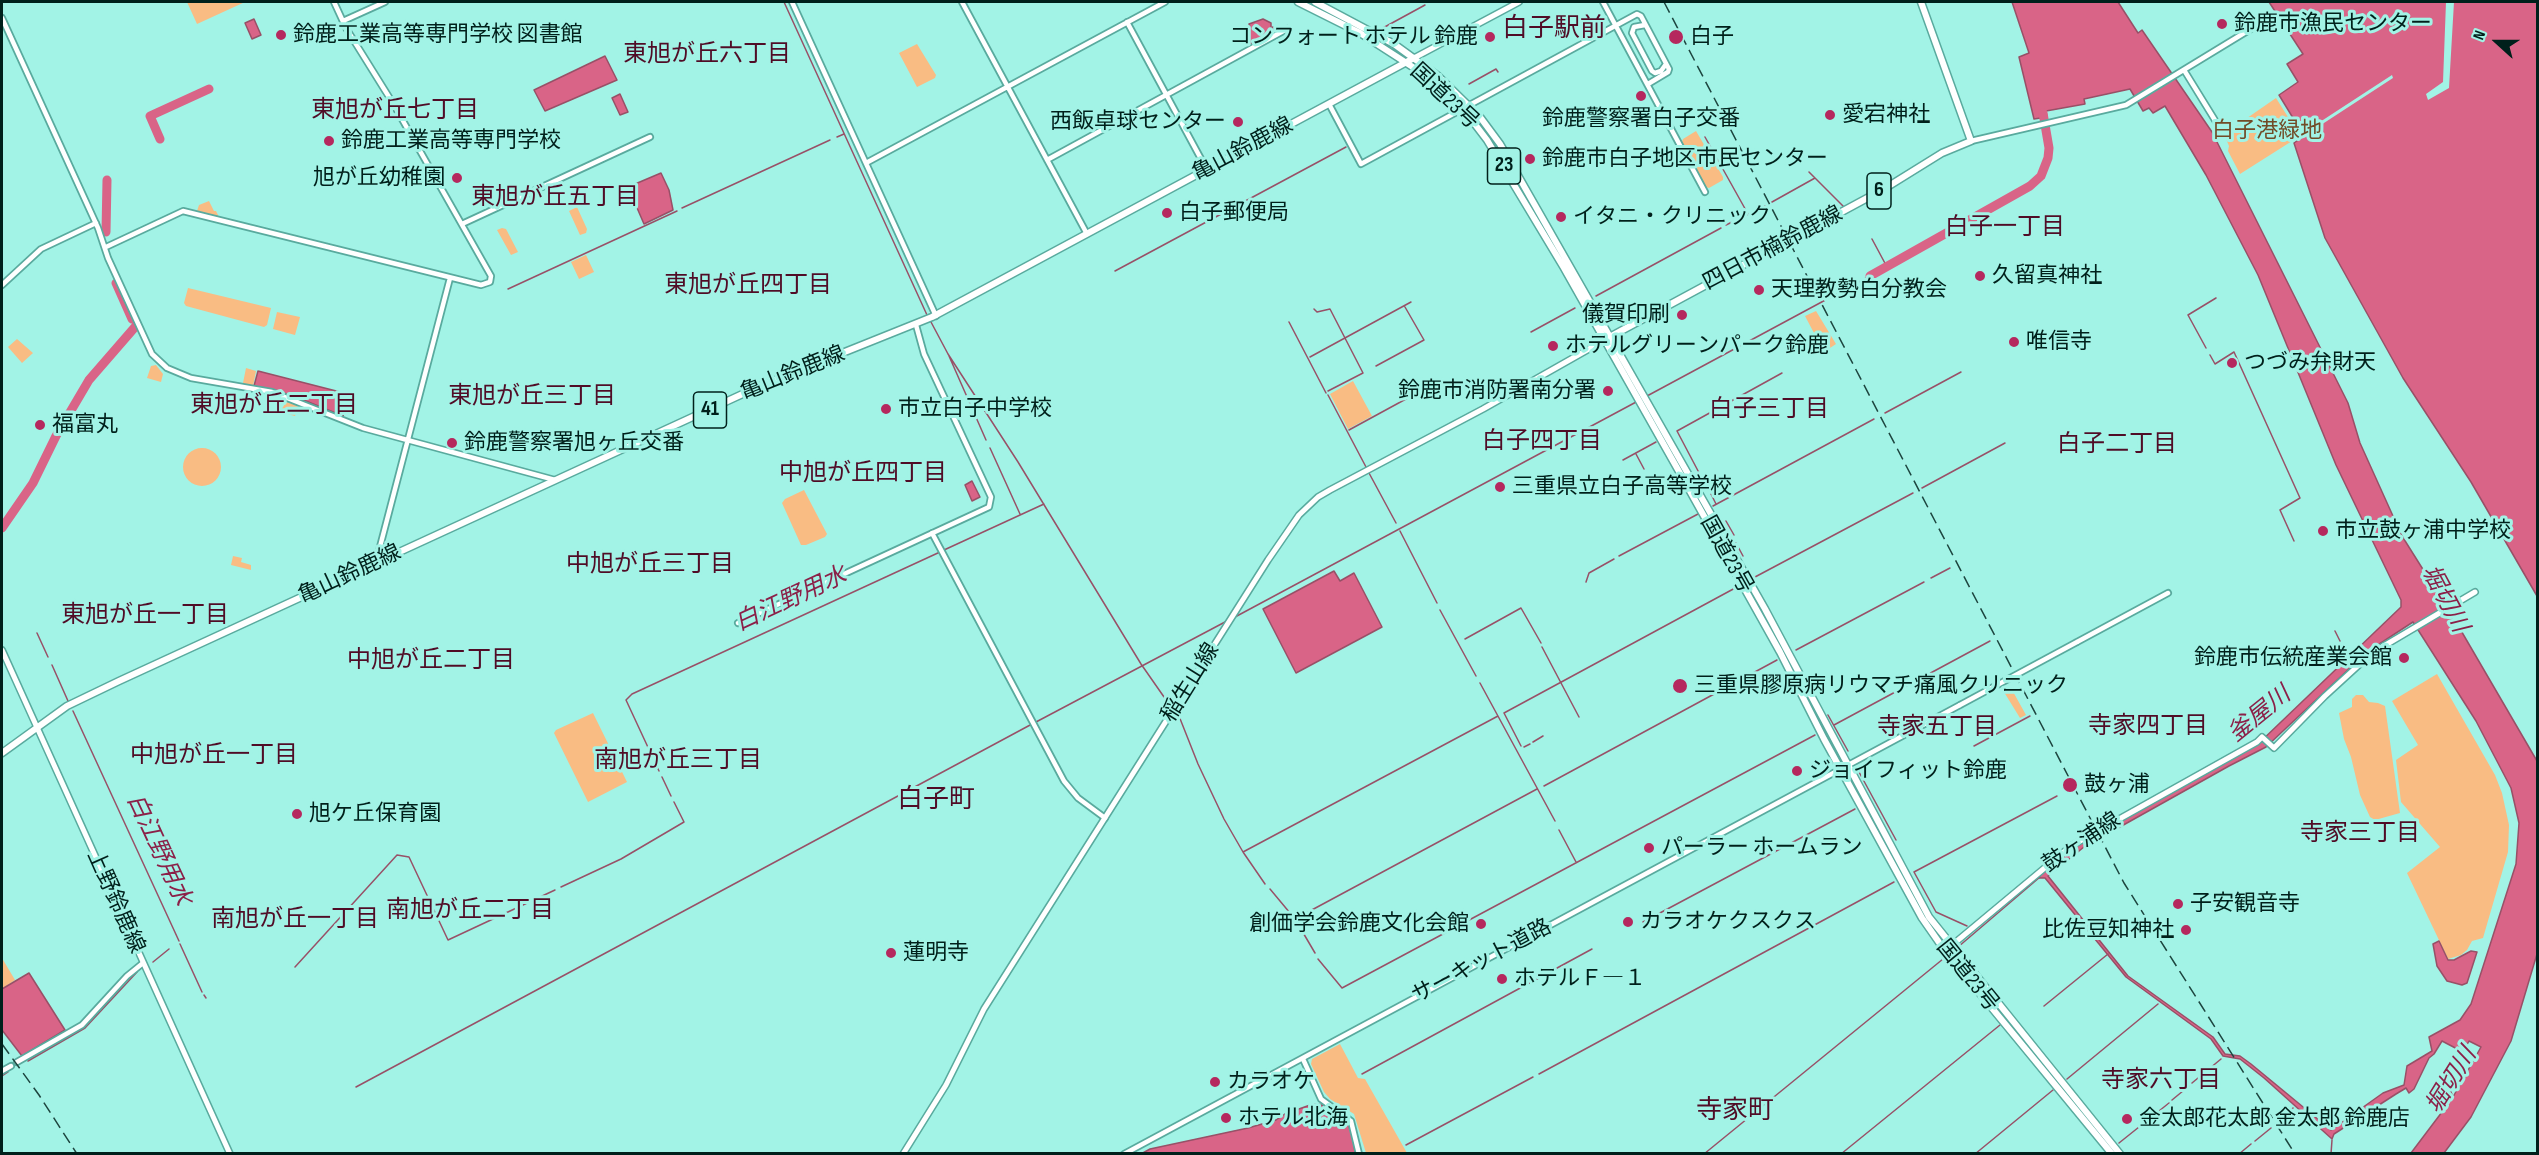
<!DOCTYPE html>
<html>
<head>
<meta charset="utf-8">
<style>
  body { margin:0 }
  #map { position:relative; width:2539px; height:1155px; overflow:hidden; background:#a2f3e6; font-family:"Sofia Sans Condensed",sans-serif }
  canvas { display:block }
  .frame { position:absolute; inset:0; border:3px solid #00201b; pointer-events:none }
  .north { position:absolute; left:2467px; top:12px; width:60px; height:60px; -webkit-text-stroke:4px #a2f3e6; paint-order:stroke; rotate:291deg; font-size:16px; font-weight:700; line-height:24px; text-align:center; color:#00201b }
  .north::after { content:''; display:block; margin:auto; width:21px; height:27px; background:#00201b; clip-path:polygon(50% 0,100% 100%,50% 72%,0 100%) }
</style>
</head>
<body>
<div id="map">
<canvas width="2539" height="1155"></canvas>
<div class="frame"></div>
<div class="north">N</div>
</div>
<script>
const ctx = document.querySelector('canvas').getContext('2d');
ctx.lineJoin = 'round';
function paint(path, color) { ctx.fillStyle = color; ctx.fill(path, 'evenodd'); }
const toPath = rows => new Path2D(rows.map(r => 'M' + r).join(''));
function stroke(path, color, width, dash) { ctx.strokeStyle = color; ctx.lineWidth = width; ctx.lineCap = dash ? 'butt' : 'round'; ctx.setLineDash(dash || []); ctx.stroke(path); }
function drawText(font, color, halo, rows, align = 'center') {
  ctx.font = font + ' "Sofia Sans Condensed","Noto Sans JP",sans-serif'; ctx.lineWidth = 6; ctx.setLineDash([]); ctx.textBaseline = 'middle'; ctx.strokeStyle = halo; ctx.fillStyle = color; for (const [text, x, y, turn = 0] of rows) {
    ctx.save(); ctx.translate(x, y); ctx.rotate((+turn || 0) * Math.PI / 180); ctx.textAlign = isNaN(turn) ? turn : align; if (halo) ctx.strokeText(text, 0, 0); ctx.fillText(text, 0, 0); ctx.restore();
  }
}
const green = toPath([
  [187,2,245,2,197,24],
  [917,44,936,75,935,78,917,87,899,53],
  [2276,98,2300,136,2240,174,2228,151,2229,146,2224,134],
  [1696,131,1723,177,1723,180,1709,188,1706,187,1682,142,1683,139],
  [209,201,214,211,216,211,219,217,197,211,199,205],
  [577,207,587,229,586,233,580,235,569,211],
  [502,228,506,229,518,252,511,255,497,230],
  [586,255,594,272,579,279,571,262],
  [188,288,271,308,267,325,264,327,186,306,184,303],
  [1816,311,1836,344,1824,352,1805,316],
  [277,312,300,317,295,335,273,329],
  [17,339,33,353,22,363,8,347],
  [156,365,163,374,161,382,147,378,151,366],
  [246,368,256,371,253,386,243,383],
  [1353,381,1372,416,1348,429,1330,394],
  [286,402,298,406,295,416,280,412],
  '183 467a19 19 0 1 1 38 0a19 19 0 1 1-38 0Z',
  [804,490,827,534,825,537,806,545,801,545,782,503,785,499],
  [233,556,242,558,241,562,251,565,251,570,231,565],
  [2437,674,2495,775,2502,793,2509,825,2508,852,2483,938,2472,941,2467,950,2461,955,2448,959,2407,873,2440,847,2401,802,2396,760,2418,745,2392,701],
  [2011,688,2026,715,2020,718,2004,692],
  [2356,695,2363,695,2369,702,2378,703,2385,706,2400,813,2375,820,2370,817,2360,795,2351,757,2344,739,2339,713,2352,707,2352,699],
  [593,713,627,782,588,802,554,733,556,730],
  [2,958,15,980,2,989],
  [1340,1044,1358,1078,1365,1079,1407,1153,1366,1153,1354,1114,1330,1099,1324,1092,1311,1064,1312,1059]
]);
const water = toPath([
  [2012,2,2118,2,2138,33,2142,30,2212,132,2348,403,2360,443,2402,536,2456,622,2537,761,2537,954,2511,1041,2471,1117,2444,1153,2411,1153,2442,1112,2434,1091,2437,1081,2449,1087,2453,1097,2481,1047,2469,1041,2463,1052,2442,1041,2434,1054,2429,1058,2414,1089,2409,1093,2406,1088,2396,1094,2334,1134,2332,1139,2264,1078,2240,1059,2223,1056,2211,1039,2126,977,2045,878,2034,878,2071,848,2258,744,2401,607,2401,600,2336,465,2258,275,2206,175,2165,106,2153,113,2149,108,2143,111,2130,89,2084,99,2085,104,2046,111,2047,117,2034,119,2019,57,2029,53,2012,2],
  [2413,622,2476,721,2511,788,2519,823,2516,864,2471,1004,2460,1020,2429,1037,2432,1051,2407,1066,2404,1085,2383,1093,2331,1130,2251,1064,2240,1056,2225,1054,2213,1037,2128,976,2048,876,2084,847,2229,766,2266,747,2367,652,2413,622],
  [2269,2,2537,2,2537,596,2471,482,2403,378,2325,238,2294,143,2304,136,2279,95,2298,82,2287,64,2303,54,2269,2],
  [254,19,261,35,252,39,245,23,254,19],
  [1263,19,1271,23,1271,28,1273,27,1276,31,1250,44,1244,30,1250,27,1249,24,1263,19],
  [605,56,617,80,545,111,534,90,605,56],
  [620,94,628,112,620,115,612,98,620,94],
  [661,173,669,190,673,210,644,224,628,187,661,173],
  [258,371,348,394,343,416,291,395,254,386,258,371],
  [972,481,980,497,972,501,965,485,972,481],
  [1334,571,1340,581,1354,573,1382,627,1296,673,1263,609,1334,571],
  [2439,941,2448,960,2454,960,2471,951,2477,952,2467,983,2462,985,2447,981,2437,966,2433,944,2439,941],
  [29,973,65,1030,22,1056,2,1030,2,989,29,973],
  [1313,1104,1320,1104,1347,1122,1353,1137,1355,1153,1141,1154,1150,1149,1248,1128,1276,1120,1292,1109,1296,1110,1313,1104]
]);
const pier = toPath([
  [2446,2,2454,2,2449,88,2428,100,2426,94,2443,82],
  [2392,75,2393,78,2304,136,2303,133]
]);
const stream = toPath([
  [784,2,927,315],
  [1381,29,1425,5],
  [1469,84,1496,69,1498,72],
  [837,137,844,134],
  [1705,137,1748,214],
  [1809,172,1815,178],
  [1772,202,1815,178,1844,207],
  [682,208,830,140],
  [1726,225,1765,206],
  [1872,239,1887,267],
  [1115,271,1346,147],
  [508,289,677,211],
  [1596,296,1721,228],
  [1314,309,1317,312,1330,309,1363,373,1328,391],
  [931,322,948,354,1018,462,1141,664,1171,707],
  [1289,322,1326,393],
  [1531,332,1575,308],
  [2206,348,2188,315,2216,298],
  [2210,355,2215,364,2234,352,2300,498,2280,510,2294,541],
  [949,356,986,440],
  [1310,357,1411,302],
  [1376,366,1424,340,1405,307],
  [1328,395,1366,467],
  [1647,396,1870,276],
  [1885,413,1961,372],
  [1349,430,1428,387],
  [990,448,1020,514],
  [1636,454,1644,469],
  [1623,460,1656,442],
  [1369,473,1396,523],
  [1706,486,1677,431,1782,373],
  [1922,488,2005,443],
  [1711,494,1716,504],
  [1713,506,1874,419],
  [1726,521,1734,535],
  [1400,531,1437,603],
  [1736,543,1743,556],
  [944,550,1044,504],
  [1619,556,1698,514],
  [1755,577,1913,493],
  [1931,578,1950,568],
  [1586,582,1589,573,1614,559],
  [1440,610,1476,676],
  [1235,617,1638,401],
  [2335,631,2340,641],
  [37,633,48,657],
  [1465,639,1521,608,1541,643],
  [1542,647,1579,717],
  [1796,650,1924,582],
  [52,665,68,701],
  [1480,683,1555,821],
  [73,711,179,941],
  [1177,711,1198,764,1224,819,1243,852,1265,884],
  [1828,715,1848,751],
  [1036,722,1225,622],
  [1834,725,1990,641],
  [1533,742,1543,736],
  [1521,746,1504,713,1737,587],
  [1974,746,2030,716],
  [1524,747,1530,744],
  [659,771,626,700,632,694,940,552],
  [1859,772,1896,840],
  [662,777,671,796],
  [1544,786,1777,660],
  [1559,830,1576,862],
  [1243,852,1498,716],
  [561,887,621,859,684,822,674,802],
  [1270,889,1295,919,1315,953],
  [1295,919,1537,789],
  [1643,922,1855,809],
  [1967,926,1936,912,1914,872,2057,796],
  [180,944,202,992],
  [1958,947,2040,877],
  [1318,959,1342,988,1815,735],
  [153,962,169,949],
  [295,967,397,855,409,857,448,940,555,890],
  [204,995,206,998],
  [2044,1006,2108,954],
  [28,1061,85,1028,137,972],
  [1362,1074,1592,949],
  [1539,1074,1894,882],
  [2,1076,8,1072],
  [2067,1079,2158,1004],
  [2192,1083,2221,1059],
  [356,1087,1032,724],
  [2172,1100,2189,1086],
  [2279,1121,2293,1108],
  [2255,1141,2271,1128],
  [2119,1143,2169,1103],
  [1406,1145,1533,1077],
  [1704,1154,1943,959],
  [1841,1154,2000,1025],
  [1975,1154,2053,1090],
  [2239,1154,2251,1144],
  [2331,1154,2332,1140]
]);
const river = toPath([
  [160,139,150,116,209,89],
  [106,232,107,180],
  [1870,276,2030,186,2041,176,2048,158,2049,148,2043,113],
  [116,283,132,319],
  [2,528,33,483,56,436,89,380,135,327]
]);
const tertiary = toPath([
  [792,2,936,316],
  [962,2,1087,234],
  [1603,2,1705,192],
  [2,18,98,228,108,258,152,354,167,368,191,378,272,392,363,428,555,480],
  [343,21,385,2],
  [1127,22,1207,170],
  [1645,25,1634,27,1632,33,1652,71,1655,73,1661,71,1666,64],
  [2184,70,2221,130],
  [1329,104,1361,164,1637,14,1641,16,1669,69,1668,72,1648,84],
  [1971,141,2126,105,2254,27],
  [1047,160,1287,29],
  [866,163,1165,2],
  [462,224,650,137],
  [106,247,183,211,481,285,490,282,491,276,394,105,346,28,334,2],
  [2,285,41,249,96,223],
  [932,533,1064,781,1078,798,1105,818],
  [376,562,450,278],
  [738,623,989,507,991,497,924,354,916,325],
  [2077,642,2168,593],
  [1303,1059,1321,1099,1351,1121,1359,1154],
  [17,1062,82,1025,127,976,143,963],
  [2,1071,11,1066],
  [1124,1154,1960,705]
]);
const secondary = toPath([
  [1414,58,1519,2],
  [2,650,230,1154],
  [1945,951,2071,846,2257,742,2262,737,2274,748,2325,696,2372,653,2475,592],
  [903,1154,946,1085,984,1009,1268,560,1299,515,1318,497,1330,490,1483,409,1603,341]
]);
const primary = toPath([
  [1606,339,1884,189,1942,153,1971,141,1921,2],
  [2,753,67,706,119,681,760,386,932,317,1414,58]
]);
const trunk = toPath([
  [1298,2,1360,33,1422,73,1471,119,1487,140,1564,268,1681,475,1780,652,1824,739,1922,918,1945,951,2112,1154],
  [1315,2,1394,44,1438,76,1480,117,1500,144,1765,609,1929,917,2120,1154]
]);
const rail = toPath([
  [1664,2,2124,883,2295,1154],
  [2,1044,39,1095,77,1154]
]);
const tertiaryBridge = toPath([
  [1960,705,2077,642]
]);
const markers = [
  [2222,24,6,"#b5285e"],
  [281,35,6,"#b5285e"],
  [1490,37,6,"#b5285e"],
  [1676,37,8,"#b5285e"],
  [1641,96,6,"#b5285e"],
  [1830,115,6,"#b5285e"],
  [1238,122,6,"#b5285e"],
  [329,141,6,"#b5285e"],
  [1530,159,6,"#b5285e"],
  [457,178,6,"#b5285e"],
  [1167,213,6,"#b5285e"],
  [1561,217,6,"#b5285e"],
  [1980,276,6,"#b5285e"],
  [1759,290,6,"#b5285e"],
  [1682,315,6,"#b5285e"],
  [2014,342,6,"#b5285e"],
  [1553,346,6,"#b5285e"],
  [2232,363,6,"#b5285e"],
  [1608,391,6,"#b5285e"],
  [886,409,6,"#b5285e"],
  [40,425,6,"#b5285e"],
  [452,443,6,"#b5285e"],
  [1500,487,6,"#b5285e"],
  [2323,531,6,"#b5285e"],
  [2404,658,6,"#b5285e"],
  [1680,686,8,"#b5285e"],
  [1797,771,6,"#b5285e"],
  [2070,785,8,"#b5285e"],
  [297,814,6,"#b5285e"],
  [1649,848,6,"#b5285e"],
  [2178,904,6,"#b5285e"],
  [1628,922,6,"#b5285e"],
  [1481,924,6,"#b5285e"],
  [2186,930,6,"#b5285e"],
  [891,953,6,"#b5285e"],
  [1502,979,6,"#b5285e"],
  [1215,1082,6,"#b5285e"],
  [1226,1118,6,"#b5285e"],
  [2127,1119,6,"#b5285e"]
];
const shields = [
  [1504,166,33],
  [1879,191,24],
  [710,410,33]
];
const shieldNames = [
  ["23",1504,166],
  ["6",1879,191],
  ["41",710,410]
];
const poiNames = [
  ["鈴鹿市漁民センター",2234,24],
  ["鈴鹿工業高等専門学校 図書館",293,35],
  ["コンフォート ホテル 鈴鹿",1478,37,"right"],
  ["白子",1690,37],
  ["愛宕神社",1842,115],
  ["鈴鹿警察署白子交番",1641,119,"center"],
  ["西飯卓球センター",1226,122,"right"],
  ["鈴鹿工業高等専門学校",341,141],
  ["鈴鹿市白子地区市民センター",1542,159],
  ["旭が丘幼稚園",445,178,"right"],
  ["白子郵便局",1179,213],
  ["イタニ・クリニック",1573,217],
  ["久留真神社",1992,276],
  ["天理教勢白分教会",1771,290],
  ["儀賀印刷",1670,315,"right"],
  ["唯信寺",2026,342],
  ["ホテルグリーンパーク鈴鹿",1565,346],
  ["つづみ弁財天",2244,363],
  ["鈴鹿市消防署南分署",1596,391,"right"],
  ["市立白子中学校",898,409],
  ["福富丸",52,425],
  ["鈴鹿警察署旭ヶ丘交番",464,443],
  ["三重県立白子高等学校",1512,487],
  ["市立鼓ヶ浦中学校",2335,531],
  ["鈴鹿市伝統産業会館",2392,658,"right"],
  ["三重県膠原病リウマチ痛風クリニック",1694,686],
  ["ジョイフィット鈴鹿",1809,771],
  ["鼓ヶ浦",2084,785],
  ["旭ケ丘保育園",309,814],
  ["パーラー ホームラン",1661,848],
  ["子安観音寺",2190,904],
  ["カラオケクスクス",1640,922],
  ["創価学会鈴鹿文化会館",1469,924,"right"],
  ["比佐豆知神社",2174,930,"right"],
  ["蓮明寺",903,953],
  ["ホテルＦ―１",1514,979],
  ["カラオケ",1227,1082],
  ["ホテル北海",1238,1118],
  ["金太郎花太郎 金太郎 鈴鹿店",2139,1119]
];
const streetNames = [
  ["国道23号",1444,97,43],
  ["亀山鈴鹿線",1243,150,-28],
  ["四日市楠鈴鹿線",1773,249,-28],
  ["亀山鈴鹿線",793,374,-22],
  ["国道23号",1726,555,61],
  ["亀山鈴鹿線",350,575,-25],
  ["稲生山線",1191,683,-58],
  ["鼓ヶ浦線",2082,843,-34],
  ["上野鈴鹿線",115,902,66],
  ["サーキット道路",1482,962,-28],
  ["国道23号",1967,976,51]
];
const parkNames = [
  ["白子港緑地",2267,131]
];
const neighbourhoodNames = [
  ["東旭が丘六丁目",707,55],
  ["東旭が丘七丁目",395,111],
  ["東旭が丘五丁目",555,198],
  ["白子一丁目",2005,228],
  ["東旭が丘四丁目",748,286],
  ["東旭が丘三丁目",532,397],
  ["東旭が丘二丁目",274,406],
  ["白子三丁目",1769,410],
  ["白子四丁目",1542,442],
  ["白子二丁目",2117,445],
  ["中旭が丘四丁目",863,474],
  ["中旭が丘三丁目",650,565],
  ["東旭が丘一丁目",145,616],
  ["中旭が丘二丁目",431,661],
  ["寺家四丁目",2148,727],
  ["寺家五丁目",1937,728],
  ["中旭が丘一丁目",214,756],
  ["南旭が丘三丁目",678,761],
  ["寺家三丁目",2360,834],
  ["南旭が丘二丁目",470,911],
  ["南旭が丘一丁目",295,920],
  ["寺家六丁目",2161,1081]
];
const waterNames = [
  ["堀切川",2444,599,62],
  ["白江野用水",791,600,-25],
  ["釜屋川",2260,715,-39],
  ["白江野用水",158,850,65],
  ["堀切川",2452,1081,-58]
];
const quarterNames = [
  ["白子駅前",1554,29],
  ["白子町",936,800],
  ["寺家町",1735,1111]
];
paint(green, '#f9bc83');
paint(water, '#d96487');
stroke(water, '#985067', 1.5);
paint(pier, '#a2f3e6');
stroke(stream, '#985067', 1.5);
stroke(river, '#d96487', 9);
stroke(tertiary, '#59aa9e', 8);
stroke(secondary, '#59aa9e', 8);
stroke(primary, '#59aa9e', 9);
stroke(trunk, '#59aa9e', 9);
stroke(tertiary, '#fff', 4.5);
stroke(secondary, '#fff', 5);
stroke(primary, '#fff', 6);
stroke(trunk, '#fff', 6);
stroke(rail, '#1d453f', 1.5, [12, 6]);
stroke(tertiaryBridge, '#59aa9e', 8, []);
stroke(tertiaryBridge, '#fff', 4.5);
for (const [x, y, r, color] of markers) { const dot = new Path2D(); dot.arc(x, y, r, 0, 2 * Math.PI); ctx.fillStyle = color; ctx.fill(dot); stroke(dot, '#a2f3e6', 2); }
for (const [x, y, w] of shields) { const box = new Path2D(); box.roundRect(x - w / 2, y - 18, w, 36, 4.5); ctx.fillStyle = '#a2f3e6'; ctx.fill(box); stroke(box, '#00201b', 1.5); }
drawText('bold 21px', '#00201b', null, shieldNames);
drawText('22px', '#00201b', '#a2f3e6', poiNames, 'left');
drawText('22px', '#00201b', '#a2f3e6', streetNames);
drawText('22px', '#714b27', '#a2f3e6', parkNames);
drawText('24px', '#500c26', '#a2f3e6', neighbourhoodNames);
drawText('italic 24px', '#8b2048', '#a2f3e6', waterNames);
drawText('26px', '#500c26', '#a2f3e6', quarterNames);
</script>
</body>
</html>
